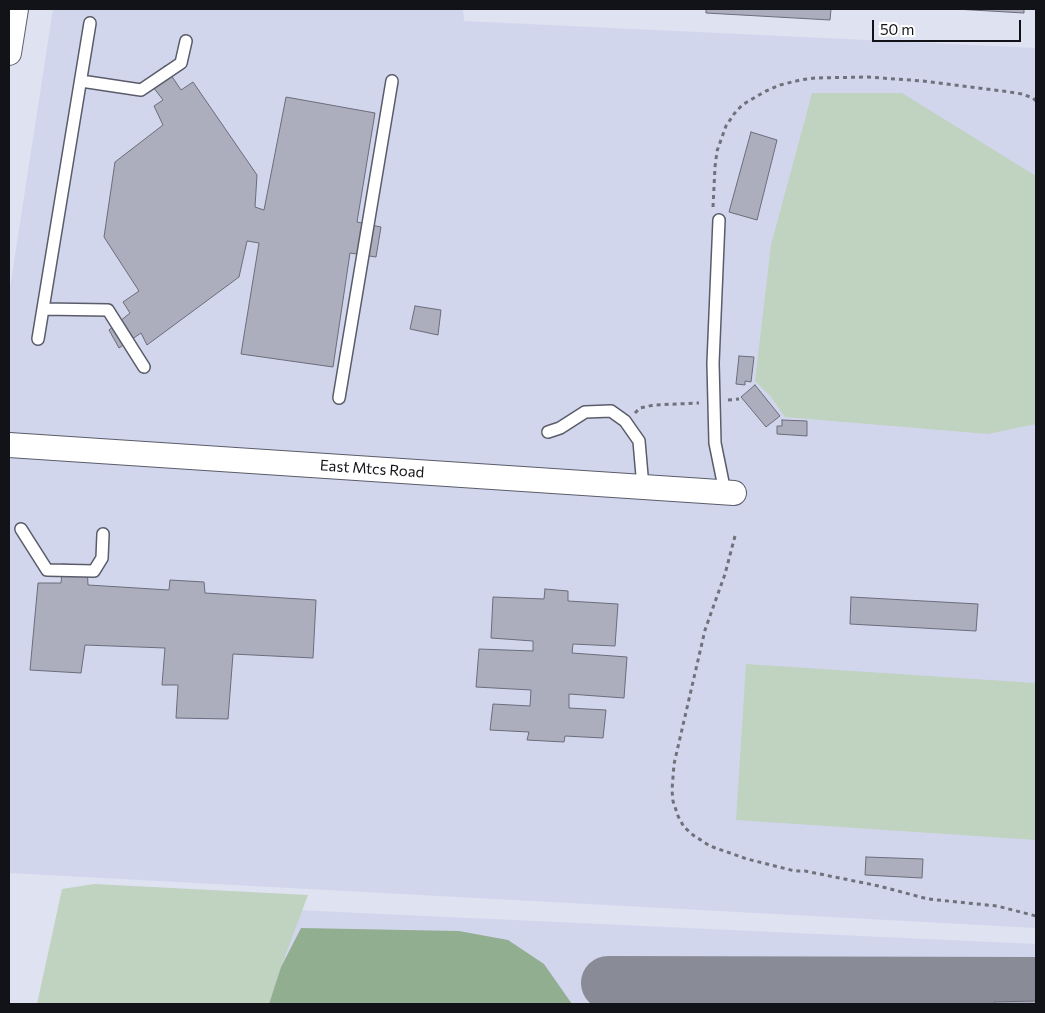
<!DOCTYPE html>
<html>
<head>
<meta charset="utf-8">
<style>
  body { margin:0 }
  #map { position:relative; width:1045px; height:1013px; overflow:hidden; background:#dfe2f1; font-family:Commissioner,sans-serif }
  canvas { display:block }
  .frame { position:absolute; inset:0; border:10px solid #121318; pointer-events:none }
  .scale { position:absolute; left:872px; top:20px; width:149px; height:22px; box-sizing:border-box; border:2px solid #121318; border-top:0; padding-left:6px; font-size:15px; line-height:18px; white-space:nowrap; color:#121318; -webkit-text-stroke:4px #fff; paint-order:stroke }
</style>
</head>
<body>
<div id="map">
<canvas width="1045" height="1013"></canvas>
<div class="frame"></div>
<div class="scale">50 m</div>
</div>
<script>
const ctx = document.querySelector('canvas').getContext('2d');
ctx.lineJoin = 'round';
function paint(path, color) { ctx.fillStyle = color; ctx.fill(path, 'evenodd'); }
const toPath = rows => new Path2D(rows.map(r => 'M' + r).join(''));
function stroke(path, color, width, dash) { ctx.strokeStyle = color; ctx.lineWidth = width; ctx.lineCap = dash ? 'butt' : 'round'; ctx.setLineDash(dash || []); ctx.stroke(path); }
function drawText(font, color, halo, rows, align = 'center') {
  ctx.font = font + ' Commissioner,sans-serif'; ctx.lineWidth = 4; ctx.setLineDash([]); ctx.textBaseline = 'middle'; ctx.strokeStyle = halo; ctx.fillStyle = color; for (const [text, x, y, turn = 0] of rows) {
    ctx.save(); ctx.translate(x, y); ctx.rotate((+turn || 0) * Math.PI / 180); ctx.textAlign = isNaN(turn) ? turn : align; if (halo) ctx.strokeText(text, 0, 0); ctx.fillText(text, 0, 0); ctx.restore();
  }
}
const built = toPath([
  [53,9,463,9,464,21,1036,48,1036,928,9,873,9,294],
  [78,900,1036,944,1036,1004,63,1004]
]);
const green = toPath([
  [812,93,902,93,1036,176,1036,424,988,434,785,417,771,397,755,381,771,245],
  [746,664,1036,683,1036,840,736,820],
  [94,884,308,895,281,967,269,1004,37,1004,62,889]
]);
const forest = toPath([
  [301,928,459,931,508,940,544,964,572,1004,269,1004,281,967]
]);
const taxiway = toPath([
  [608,983,1036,984]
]);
const building = toPath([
  [706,9,831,9,830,20,706,13,706,9],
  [955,9,1024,9,1024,13,955,9],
  [165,66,181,90,193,82,257,175,255,207,264,210,286,97,375,113,357,222,381,227,376,257,350,253,333,367,241,354,259,243,247,241,239,277,147,345,141,333,119,348,109,330,130,313,123,302,139,291,104,237,115,162,163,125,154,106,163,100,147,79,165,66],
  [751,132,777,140,757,220,729,212,751,132],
  [415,306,441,310,438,335,410,329,415,306],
  [739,356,754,357,751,382,745,381,745,385,736,384,739,356],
  [755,385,780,416,766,427,741,397,755,385],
  [782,420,807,421,807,436,777,434,777,426,782,426,782,420],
  [63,564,87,566,88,585,169,590,170,580,204,582,205,593,316,600,313,658,233,654,228,719,176,718,178,685,162,685,165,648,85,645,81,673,30,670,38,583,61,583,63,564],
  [545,589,568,591,568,601,618,604,615,646,573,644,572,653,627,657,624,698,569,694,569,708,606,710,603,738,565,736,564,742,527,740,529,732,490,730,493,704,530,706,531,690,476,687,479,649,533,651,533,641,491,638,493,597,544,599,545,589],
  [851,597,978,604,976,631,850,624,851,597],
  [866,857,923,859,922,878,865,875,866,857],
  [1036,1001,1036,1004,994,1004,994,1002,1036,1001]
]);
const path = toPath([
  [713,207,715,167,717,151,726,126,734,114,742,105,766,91,780,85,800,80,815,78,868,77,923,81,1003,91,1022,94,1033,98,1036,101],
  [728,400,739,399],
  [635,413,640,408,654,405,699,403],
  [735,536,725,574,705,630,674,764,672,790,673,801,678,816,684,827,693,835,710,846,747,859,795,871,805,871,879,886,928,899,997,906,1036,916]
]);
const lane = toPath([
  [81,81,141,90,181,63,186,41],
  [719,220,713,363,715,443,725,492],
  [43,309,108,310,144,367],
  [38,339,90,23],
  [339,398,392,81],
  [548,432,560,428,585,412,611,411,625,421,639,441,643,487],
  [21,529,47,570,94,571,102,558,103,534]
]);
const street = toPath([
  [9,53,16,9],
  [9,445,734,493]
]);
const streetNames = [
  ["East Mtcs Road",372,469,4]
];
paint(built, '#d2d6ed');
paint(green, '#c0d2c0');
paint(forest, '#91ae91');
stroke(taxiway, '#898b96', 54);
paint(building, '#acaebd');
stroke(building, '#6b6d7b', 1);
stroke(lane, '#5a5c69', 14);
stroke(street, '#5a5c69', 26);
stroke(path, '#70727b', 3, [4, 4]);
stroke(lane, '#fff', 11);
stroke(street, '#fff', 24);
drawText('15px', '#121318', '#fff', streetNames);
</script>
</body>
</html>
